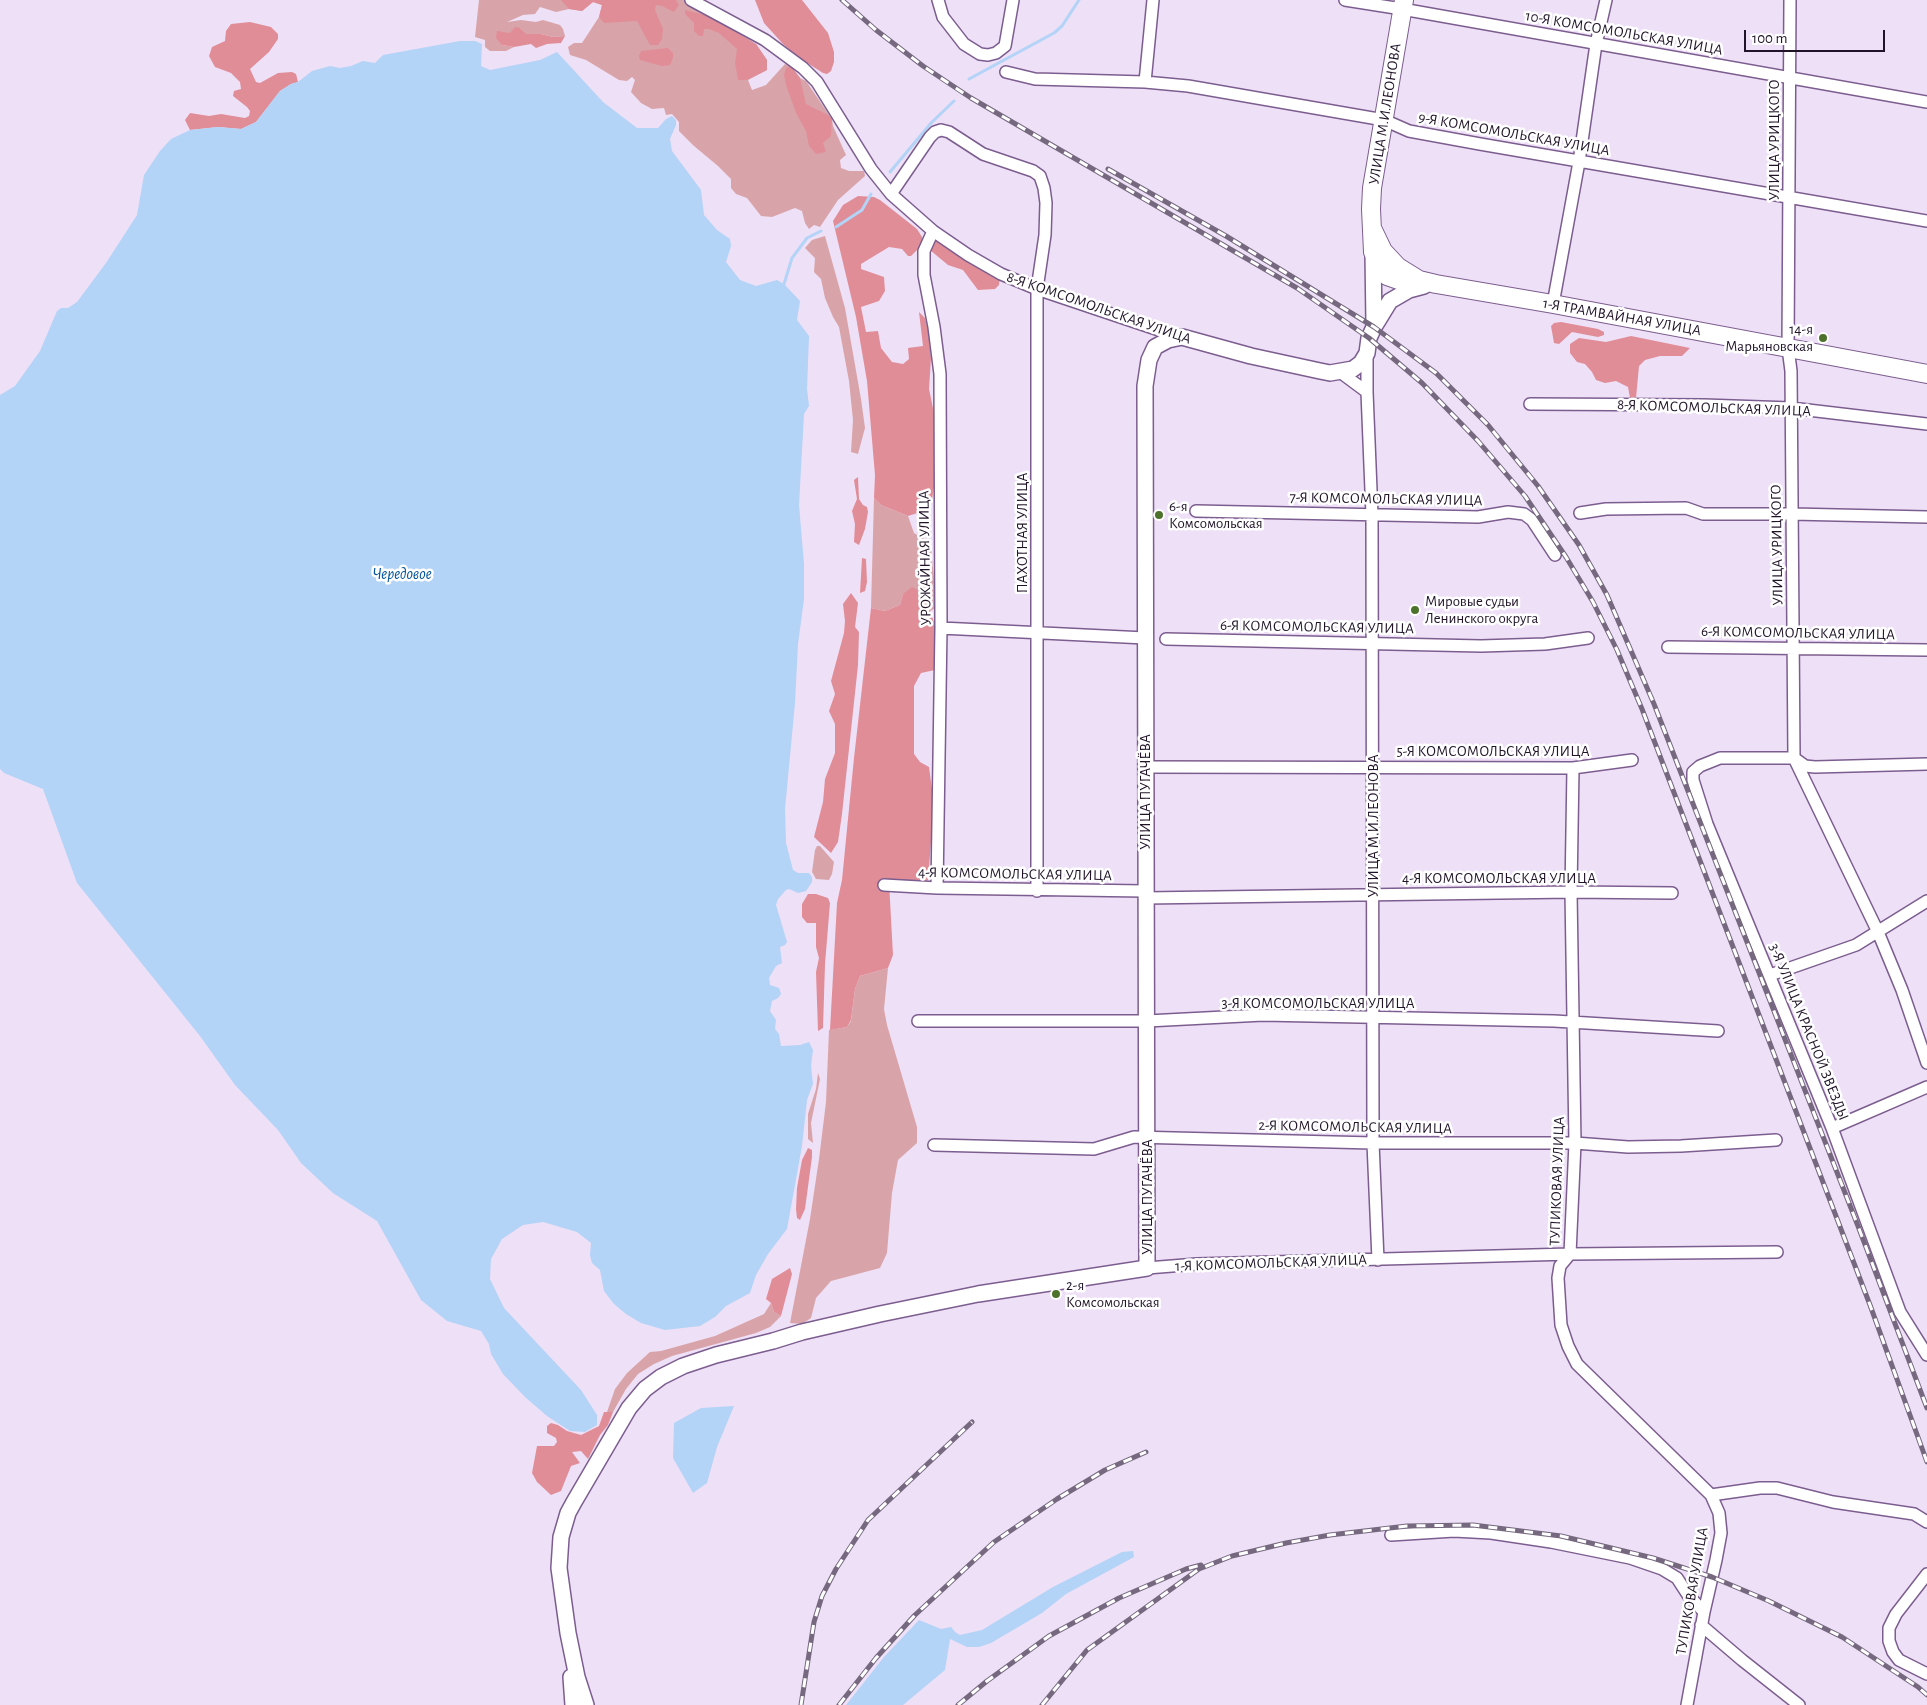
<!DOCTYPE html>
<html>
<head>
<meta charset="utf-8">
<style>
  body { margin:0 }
  #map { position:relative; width:1927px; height:1705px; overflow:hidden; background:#eee0f7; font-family:"Alegreya Sans",sans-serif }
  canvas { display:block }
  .scale { position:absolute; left:1744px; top:30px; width:141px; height:22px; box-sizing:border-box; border:2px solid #211429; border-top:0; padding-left:6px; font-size:15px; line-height:18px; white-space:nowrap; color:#211429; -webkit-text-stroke:4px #fff; paint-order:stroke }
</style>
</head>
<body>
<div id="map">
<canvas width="1927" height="1705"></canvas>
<div class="scale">100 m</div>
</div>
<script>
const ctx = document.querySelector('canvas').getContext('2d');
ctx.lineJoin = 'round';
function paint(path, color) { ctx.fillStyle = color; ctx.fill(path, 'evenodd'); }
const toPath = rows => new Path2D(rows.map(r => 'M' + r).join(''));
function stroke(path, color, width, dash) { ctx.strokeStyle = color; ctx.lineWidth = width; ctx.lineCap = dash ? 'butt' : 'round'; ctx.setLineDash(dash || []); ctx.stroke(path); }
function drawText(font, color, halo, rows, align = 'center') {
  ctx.font = font + ' "Alegreya Sans",sans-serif'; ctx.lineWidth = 5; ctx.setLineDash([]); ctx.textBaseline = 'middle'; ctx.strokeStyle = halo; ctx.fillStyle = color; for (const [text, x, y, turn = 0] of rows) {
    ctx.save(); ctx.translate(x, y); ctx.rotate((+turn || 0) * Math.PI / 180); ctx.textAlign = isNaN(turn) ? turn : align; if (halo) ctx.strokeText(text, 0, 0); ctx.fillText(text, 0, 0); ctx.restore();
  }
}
const green = toPath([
  [479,0,686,0,756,44,767,60,767,70,748,80,752,90,766,85,785,64,791,66,800,78,806,81,832,119,833,126,846,155,840,160,841,168,849,171,864,171,865,176,838,200,820,227,814,225,809,229,805,223,802,211,795,208,772,217,761,216,747,198,736,194,731,188,731,179,718,166,694,146,679,131,679,122,672,114,666,115,664,108,652,109,641,103,631,92,635,80,632,77,627,81,619,80,586,60,570,55,568,47,574,43,582,43,599,17,602,5,593,2,582,11,569,9,556,12,540,7,535,14,523,15,507,22,521,20,536,22,543,20,560,25,563,29,565,36,553,37,541,34,525,34,520,28,502,45,514,47,506,51,490,51,485,47,485,40,475,37],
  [825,236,845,308,861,399,865,428,858,454,851,452,853,420,849,381,839,327,833,317,825,298,821,279,814,272,815,258,805,248,812,240],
  [874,498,881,505,908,516,914,533,924,539,931,549,936,598,934,609,930,611,924,593,903,594,900,605,885,611,871,608],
  [817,846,820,846,834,862,832,874,829,880,816,879,812,872,815,850],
  [888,968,884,1009,887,1025,917,1127,917,1143,898,1160,892,1193,887,1253,880,1268,831,1281,816,1298,811,1318,802,1324,790,1323,810,1219,819,1159,826,1102,829,1030,847,1027,851,1021,855,989,860,976],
  [818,1073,820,1079,811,1123,813,1143,808,1139,808,1114,816,1089],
  [771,1303,774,1312,781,1316,770,1327,756,1333,672,1356,654,1364,638,1374,626,1389,613,1412,607,1412,615,1389,627,1373,650,1352,661,1351,715,1336,764,1314]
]);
const forest = toPath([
  [561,0,676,0,679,5,674,12,662,6,656,5,655,10,663,29,662,39,658,45,650,45,637,21,604,23,599,17,602,5,593,2,582,11,569,9],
  [755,0,802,0,828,33,834,52,834,62,831,71,827,74,823,73,798,57,783,44,764,23],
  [685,10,709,16,756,44,767,60,767,70,747,80,738,80,735,63,737,49,719,33,709,29,704,29,703,36,699,36,694,31,694,23,685,14],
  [250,22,271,27,278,34,278,39,269,52,250,69,256,82,260,83,278,73,292,72,296,74,298,82,291,84,280,91,256,122,241,129,218,127,190,130,185,120,190,113,209,116,221,114,245,118,249,116,250,111,247,107,233,96,234,91,241,89,240,82,231,73,215,67,209,56,212,47,225,41,226,31,231,24],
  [515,27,520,28,526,34,541,34,553,37,565,36,561,43,547,44,536,48,531,44,514,47,502,45,496,38,497,31,510,33],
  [668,48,673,53,673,58,670,65,662,66,640,60,639,56,641,51],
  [791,66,800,78,806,104,828,115,832,119,831,136,823,143,826,152,816,154,809,146,806,131,796,113,786,85,784,75,786,68],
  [858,196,874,197,880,200,917,229,922,237,922,245,911,256,908,256,902,249,889,247,861,264,861,269,884,277,885,291,879,301,861,307,866,332,878,331,881,348,892,362,903,364,909,359,908,348,923,346,919,312,925,318,928,330,931,358,929,389,934,413,934,487,932,500,924,511,908,516,881,505,874,498,875,475,867,381,856,317,833,221,843,205],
  [933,239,938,240,1000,277,999,285,995,289,978,290,963,270,948,265,930,250],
  [1561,322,1598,329,1604,332,1604,335,1598,337,1572,332,1559,344,1554,343,1551,326,1554,323],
  [1631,336,1690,348,1682,356,1660,356,1645,360,1639,366,1636,398,1630,398,1628,387,1616,381,1605,383,1596,380,1592,372,1585,364,1577,362,1570,353,1570,344,1579,338,1606,342],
  [858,477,859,499,863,505,867,507,868,512,865,529,859,545,854,542,855,524,852,511,857,499,854,480],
  [862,558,866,559,867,582,865,591,860,593],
  [912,587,924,593,937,631,935,670,921,673,914,686,914,754,920,762,929,767,934,804,928,880,922,883,889,882,893,955,888,968,860,976,855,989,851,1020,847,1027,830,1030,837,903,842,880,854,758,871,608,885,611,900,605,903,594],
  [851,593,858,603,855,627,859,632,858,665,842,814,838,842,831,853,814,837,823,802,825,779,835,753,835,724,829,711,835,694,831,681,844,633,845,621,843,604],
  [808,894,816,894,828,898,830,903,825,964,823,1028,818,1031,816,972,819,958,816,947,816,923,807,923,802,917,802,904],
  [808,1148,812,1150,812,1157,805,1209,800,1220,797,1218,796,1209,797,1188,802,1160],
  [790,1268,792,1274,781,1316,774,1312,771,1303,766,1299,772,1279],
  [604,1412,613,1412,608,1425,600,1435,588,1459,581,1451,572,1452,580,1463,571,1466,561,1491,551,1495,537,1482,532,1473,537,1446,554,1446,557,1442,556,1438,547,1433,547,1426,551,1423,558,1425,567,1431,581,1435,599,1426]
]);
const water = toPath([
  [460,41,475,41,482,44,481,66,490,70,540,60,557,52,603,102,637,128,658,128,666,119,672,116,676,120,676,125,670,139,672,151,701,190,704,215,717,230,730,239,731,246,726,262,740,280,756,286,777,280,784,284,800,301,797,320,809,336,807,389,809,406,804,414,799,505,804,564,804,599,798,644,795,703,785,809,786,843,792,866,793,870,798,873,809,873,812,877,812,882,806,891,798,893,789,889,786,890,778,899,776,905,787,942,785,945,780,947,782,963,776,966,769,978,770,985,779,988,781,994,778,998,772,1001,770,1011,776,1020,775,1029,779,1034,781,1046,800,1045,809,1042,813,1050,811,1066,813,1084,807,1100,802,1146,787,1229,768,1254,756,1275,750,1293,726,1306,715,1317,700,1326,665,1330,641,1323,626,1314,614,1304,604,1291,600,1270,592,1263,590,1255,591,1243,577,1232,543,1222,523,1225,502,1239,491,1259,490,1279,504,1308,581,1390,597,1415,597,1425,585,1432,570,1431,547,1416,525,1397,503,1374,491,1354,489,1344,481,1331,447,1321,421,1300,377,1221,333,1193,301,1163,278,1130,235,1085,200,1036,77,883,43,789,4,773,0,769,0,395,15,386,40,351,57,311,61,308,68,308,77,302,106,263,137,215,144,175,160,151,171,139,190,130,218,127,241,129,256,122,280,91,291,84,298,82,312,71,330,66,340,68,351,66,363,61,375,63,383,55],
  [734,1406,717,1447,707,1483,693,1493,673,1458,674,1423,701,1408],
  [1133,1551,1134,1557,1066,1594,1042,1613,991,1643,979,1647,967,1647,950,1639,945,1670,903,1705,846,1705,884,1657,919,1620,941,1629,951,1627,955,1632,960,1635,982,1630,1053,1587,1122,1552]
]);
const stream = toPath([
  [969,79,1054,33,1062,26,1079,0],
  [890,172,932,122,954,101],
  [836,227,862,210,871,194],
  [784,284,792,258,807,238,821,231]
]);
const minor = toPath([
  [691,0,765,40,803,68,817,82,871,169,891,194,933,231,968,255,1001,274,1037,289,1180,337],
  [938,0,943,17,964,44,980,54,988,55,996,53,1005,46,1013,0],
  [1345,0,1402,9,1927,102],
  [1790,0,1788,348,1791,371,1794,758,1878,932,1902,990,1927,1063],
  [1006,72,1035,79,1145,82,1188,86,1384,120,1409,131,1480,144,1927,221],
  [1145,82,1153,0],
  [891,194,930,137,935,132,941,130,949,132,983,154,1033,171,1040,176,1044,188,1046,203,1045,235,1037,289,1037,891],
  [933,231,924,251,924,275,934,327,940,374,941,628,937,888],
  [1553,304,1579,162,1596,44,1606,0],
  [1367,353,1367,392,1372,515,1373,1143,1378,1260],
  [1340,372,1367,392],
  [1530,404,1704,405,1791,408,1927,424],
  [1196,511,1478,517,1508,512,1524,514,1532,520,1555,555],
  [1580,513,1606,509,1686,508,1703,514,1792,514,1927,517],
  [941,628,1145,638],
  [1166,639,1481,646,1545,644,1588,638],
  [1668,647,1927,650],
  [1927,764,1815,767,1805,766,1794,758,1720,758,1700,766,1693,772,1693,780,1707,824,1832,1128,1900,1312,1927,1355],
  [1145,767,1573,768,1632,760],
  [1573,768,1571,892,1575,1143,1570,1254,1560,1266,1558,1278,1561,1325,1568,1346,1577,1364,1711,1495,1719,1513,1721,1533,1716,1560,1704,1612,1687,1705],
  [884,885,937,888,1145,891],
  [1145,898,1571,892,1672,893],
  [1770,975,1856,945,1927,901],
  [918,1021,1147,1021,1263,1015,1554,1021,1718,1031],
  [1832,1128,1927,1087],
  [934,1145,1094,1149,1134,1137,1373,1143,1575,1143,1628,1147,1681,1146,1776,1140],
  [1147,1268,1197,1264,1570,1254,1777,1252],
  [1711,1495,1760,1488,1777,1488,1833,1502,1914,1514,1927,1522],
  [1391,1535,1454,1531,1491,1533,1551,1542,1630,1558,1662,1569,1677,1578,1688,1595,1704,1612],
  [1927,1574,1896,1614,1889,1628,1889,1641,1893,1652,1899,1660,1927,1674],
  [1701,1625,1742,1660,1799,1705]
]);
const secondary = toPath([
  [1373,253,1374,325],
  [571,1677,573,1705],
  [586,1705,577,1677,568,1633,559,1568,561,1537,568,1513,574,1502,629,1408,645,1389,661,1377,683,1366,716,1355,773,1341,802,1332,880,1314,978,1294,1147,1268,1145,386,1149,360,1155,347,1168,340,1182,337,1251,356,1320,371,1330,373,1353,369,1361,363,1367,353,1369,338,1374,327,1390,301,1409,290,1424,286]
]);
const primary = toPath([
  [1404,0,1372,188,1371,209,1373,252,1382,271,1387,276,1410,284,1417,284],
  [1372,228,1383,251,1398,267,1419,280,1436,284,1553,304,1927,374]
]);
const rail = toPath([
  [842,0,876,30,923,66,971,98,1297,288,1369,338,1422,383,1478,441,1525,496,1566,557,1593,602,1617,650,1642,709,1870,1305,1927,1462],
  [1108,169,1226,236,1374,327,1436,373,1488,425,1538,486,1579,545,1607,595,1654,704,1858,1226,1927,1408],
  [801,1705,814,1622,822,1596,836,1569,868,1520,972,1422],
  [839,1705,876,1658,915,1615,994,1542,1057,1499,1105,1470,1146,1452],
  [958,1705,987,1681,1049,1636,1119,1598,1186,1569,1201,1565],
  [1042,1705,1087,1650,1199,1569,1232,1556,1286,1543,1330,1535,1407,1526,1473,1525,1561,1536,1653,1558,1712,1577,1769,1601,1842,1637,1918,1687,1927,1695]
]);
const markers = [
  [1823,338,5,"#4d722b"],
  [1159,515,5,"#4d722b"],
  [1415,610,5,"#4d722b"],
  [1056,1294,5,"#4d722b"]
];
const streetNames = [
  ["10-Я КОМСОМОЛЬСКАЯ УЛИЦА",1624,33,10],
  ["УЛИЦА М.И.ЛЕОНОВА",1385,114,-81],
  ["9-Я КОМСОМОЛЬСКАЯ УЛИЦА",1514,134,10],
  ["УЛИЦА УРИЦКОГО",1774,140,-90],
  ["8-Я КОМСОМОЛЬСКАЯ УЛИЦА",1099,308,19],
  ["1-Я ТРАМВАЙНАЯ УЛИЦА",1622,317,10],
  ["8-Я КОМСОМОЛЬСКАЯ УЛИЦА",1714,408,2],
  ["7-Я КОМСОМОЛЬСКАЯ УЛИЦА",1386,499,1],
  ["ПАХОТНАЯ УЛИЦА",1022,533,-90],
  ["УЛИЦА УРИЦКОГО",1777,545,-91],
  ["УРОЖАЙНАЯ УЛИЦА",925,558,-91],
  ["6-Я КОМСОМОЛЬСКАЯ УЛИЦА",1317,627,1],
  ["6-Я КОМСОМОЛЬСКАЯ УЛИЦА",1798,633,1],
  ["5-Я КОМСОМОЛЬСКАЯ УЛИЦА",1493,751],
  ["УЛИЦА ПУГАЧЁВА",1145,792,-90],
  ["УЛИЦА М.И.ЛЕОНОВА",1373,826,-90],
  ["4-Я КОМСОМОЛЬСКАЯ УЛИЦА",1015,874,1],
  ["4-Я КОМСОМОЛЬСКАЯ УЛИЦА",1499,878],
  ["3-Я КОМСОМОЛЬСКАЯ УЛИЦА",1318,1003],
  ["3-Я УЛИЦА КРАСНОЙ ЗВЕЗДЫ",1809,1032,68],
  ["2-Я КОМСОМОЛЬСКАЯ УЛИЦА",1355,1127,1],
  ["ТУПИКОВАЯ УЛИЦА",1557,1181,-88],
  ["УЛИЦА ПУГАЧЁВА",1147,1197,-90],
  ["1-Я КОМСОМОЛЬСКАЯ УЛИЦА",1271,1263,-2],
  ["ТУПИКОВАЯ УЛИЦА",1692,1591,-80]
];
const poiNames = [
  ["14-я",1813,329,"right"],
  ["Марьяновская",1813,346,"right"],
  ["6-я",1169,506],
  ["Комсомольская",1169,523],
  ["Мировые судьи",1425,601],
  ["Ленинского округа",1425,618],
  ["2-я",1066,1285],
  ["Комсомольская",1066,1302]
];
const waterNames = [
  ["Чередовое",402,574]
];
paint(green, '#d9a4a9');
paint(forest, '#e08d97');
paint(water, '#b3d3f7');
stroke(stream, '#b3d3f7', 3);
stroke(minor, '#7c5d8f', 14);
stroke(secondary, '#7c5d8f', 18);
stroke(primary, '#7c5d8f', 20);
stroke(minor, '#fff', 11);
stroke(secondary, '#fff', 15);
stroke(primary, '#fff', 18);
stroke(rail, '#76697f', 5);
stroke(rail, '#fff', 3, [9]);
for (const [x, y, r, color] of markers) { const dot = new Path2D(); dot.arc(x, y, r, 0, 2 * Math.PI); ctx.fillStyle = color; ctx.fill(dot); stroke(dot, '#fff', 2); }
drawText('15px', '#211429', '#fff', streetNames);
drawText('15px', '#211429', '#fff', poiNames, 'left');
drawText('italic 16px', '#02559a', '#fff', waterNames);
</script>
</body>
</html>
